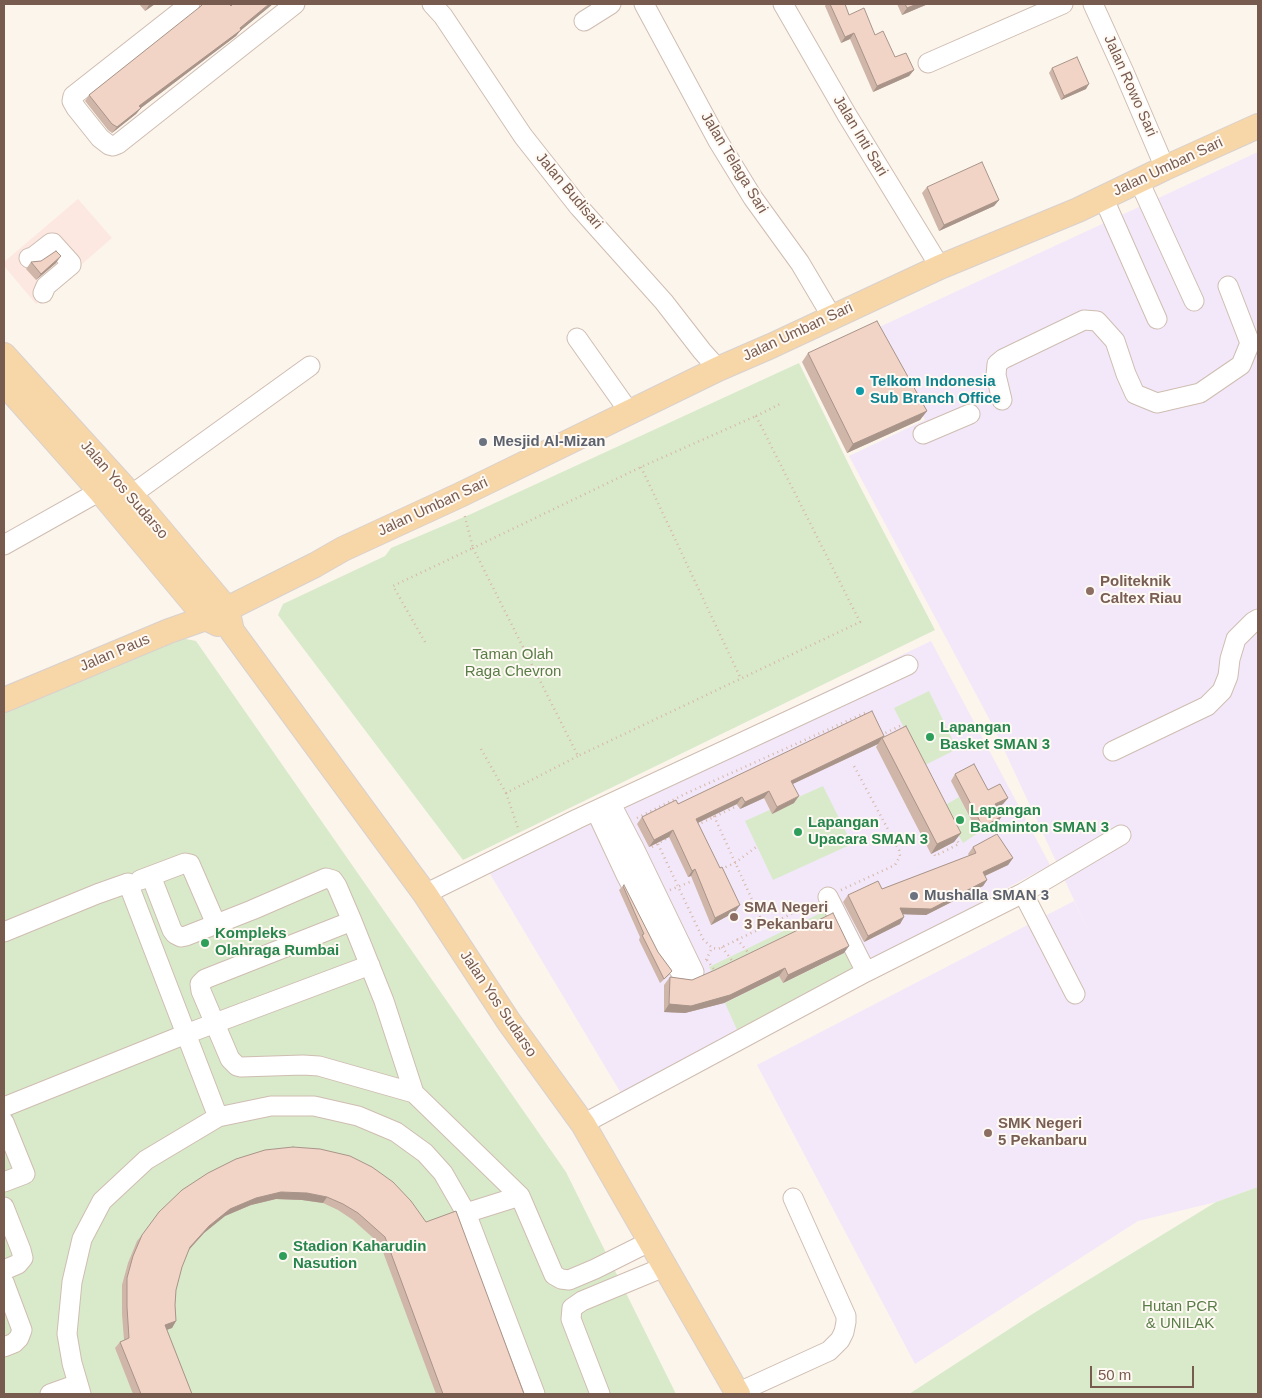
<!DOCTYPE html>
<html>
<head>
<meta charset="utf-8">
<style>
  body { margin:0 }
  #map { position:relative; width:1262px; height:1398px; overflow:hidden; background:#fcf5ec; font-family:Helvetica,sans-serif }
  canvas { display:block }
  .frame { position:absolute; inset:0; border:5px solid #785b4f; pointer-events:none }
  .scale { position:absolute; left:1090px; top:1366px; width:104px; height:22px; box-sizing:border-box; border:2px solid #785b4f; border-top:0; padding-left:6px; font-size:15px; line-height:18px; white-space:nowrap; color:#785b4f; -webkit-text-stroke:4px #fef9f3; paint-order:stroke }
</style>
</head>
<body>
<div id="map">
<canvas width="1262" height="1398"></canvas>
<div class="frame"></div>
<div class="scale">50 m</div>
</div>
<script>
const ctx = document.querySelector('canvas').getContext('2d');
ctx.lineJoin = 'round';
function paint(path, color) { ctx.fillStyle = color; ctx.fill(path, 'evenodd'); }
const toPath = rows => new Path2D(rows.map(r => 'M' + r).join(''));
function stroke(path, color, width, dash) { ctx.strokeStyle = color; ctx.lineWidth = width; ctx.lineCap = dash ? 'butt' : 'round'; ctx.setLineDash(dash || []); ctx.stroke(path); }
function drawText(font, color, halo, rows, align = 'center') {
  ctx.font = font + ' Helvetica,sans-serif'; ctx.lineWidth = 4; ctx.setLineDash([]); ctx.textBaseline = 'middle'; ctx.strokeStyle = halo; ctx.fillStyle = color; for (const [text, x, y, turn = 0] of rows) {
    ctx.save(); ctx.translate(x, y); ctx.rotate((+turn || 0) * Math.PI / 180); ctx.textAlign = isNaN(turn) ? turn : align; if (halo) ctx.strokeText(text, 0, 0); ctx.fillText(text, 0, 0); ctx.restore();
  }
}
const commercial = toPath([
  [78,199,112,238,36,304,4,266,4,262]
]);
const education = toPath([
  [1258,152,1258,1187,1216,1202,1138,1221,915,1364,757,1065,1074,901,1094,943,993,726,849,456,925,420,875,329],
  [931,641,1050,865,622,1095,480,857]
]);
const green = toPath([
  [799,363,854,475,935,630,463,860,278,615,283,604,385,556,391,548,471,514],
  [181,638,196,641,566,1172,676,1394,4,1394,4,713],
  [929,691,957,749,923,766,894,708],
  [823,786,852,844,773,880,745,821],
  [959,797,978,833,963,843,942,807],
  [829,909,833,917,713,974,709,967],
  [849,951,857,969,738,1032,725,1003,779,976,783,983],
  [1258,1187,1258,1394,909,1394,1034,1313,1216,1202]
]);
const path = toPath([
  [756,416,860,622,578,756,473,548,641,467,756,416],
  [756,416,782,403],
  [641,467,741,679],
  [425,642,393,586,473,548,464,513],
  [881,735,902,725],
  [481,749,506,793,578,756],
  [506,793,519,831],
  [714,816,764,926],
  [637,818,689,792,867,712,869,715],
  [697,825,739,805],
  [658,844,703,939,712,948,718,949,814,903],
  [652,847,671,836],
  [933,850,935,856,959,844,956,838],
  [721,869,735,863,756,847],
  [670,890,695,880],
  [841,890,895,865,900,856,899,850,854,766],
  [737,939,750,955],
  [722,947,733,962],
  [706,960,712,948],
  [707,960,716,972]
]);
const minor = toPath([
  [190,4,73,96,72,101,76,108,100,138,109,145,113,146,118,144,295,4],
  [432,4,443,16,523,136,579,207,664,302,702,351,718,369],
  [644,4,718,141,753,198,800,263,832,317],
  [783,4,847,115,940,267],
  [1093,4,1124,72,1165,168],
  [584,21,611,4],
  [928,63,1063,4],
  [1139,181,1194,301],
  [1103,197,1157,319],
  [29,258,33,257,51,243,53,243,71,263,71,265,46,286,43,293],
  [577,338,630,413],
  [1002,400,996,375,997,364,1003,359,1084,320,1097,321,1115,341,1126,374,1135,394,1157,403,1200,393,1241,365,1250,343,1228,286],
  [923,434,970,414],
  [131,495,310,366],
  [4,545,100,491],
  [1113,751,1207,706,1222,691,1228,676,1230,659,1236,639,1253,622,1258,619],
  [596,811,626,875,665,951,680,971,686,975,694,972,635,850,611,804],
  [151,876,172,930,175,934,181,937,186,936,252,910,326,878,333,880,337,886,352,921,384,1001,414,1093],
  [140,880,185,863,190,864,216,924],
  [1023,893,1075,994],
  [425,894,577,819,908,665],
  [828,897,866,972],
  [352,921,205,979,200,984,201,991,230,1059,237,1066,241,1067,303,1065,319,1066,414,1093,520,1196],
  [4,932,97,894,128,883,218,1117],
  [4,1107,186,1034,370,965],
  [4,1122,25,1174,4,1182],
  [583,1124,866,972,1023,893,1121,835],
  [4,1207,21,1250,23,1258,18,1264,4,1270],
  [466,1213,535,1394],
  [4,1282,22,1330,19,1338,14,1343,4,1347],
  [737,1393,829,1351,840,1340,844,1332,846,1322,846,1316,793,1198],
  [50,1394,78,1384],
  [81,1394,72,1363,67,1334,72,1282,82,1239,102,1201,146,1160,218,1117,271,1106,314,1106,358,1116,396,1132,425,1153,443,1173,466,1213,520,1196,554,1275,561,1279,569,1280,595,1269,649,1242],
  [600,1394,571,1319,572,1308,582,1301,664,1267]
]);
const major = toPath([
  [4,355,131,495,227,609,232,631,425,894,509,1022,583,1124,738,1394],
  [4,383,100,491,206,618,218,624],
  [4,700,169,631,206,618,227,609,315,565,343,549,460,495,718,369,771,346,940,267,1078,210,1165,168,1258,126]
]);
const wall = toPath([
  [139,4,155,4,145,11],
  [201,4,229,4,231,6,265,10,240,31,236,36,141,108,136,114,112,133,108,130,85,101,89,95,201,7],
  [826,4,845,4,849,15,875,35,895,57,914,70,909,76,873,92,850,39,841,43,825,6],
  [897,4,928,4,902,15],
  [1052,68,1086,89,1061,100,1049,73],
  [927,187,999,200,994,206,939,231,922,193],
  [31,262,56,263,36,280,26,269],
  [808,353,927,411,920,420,847,453,802,362],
  [884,736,961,833,954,842,931,854,876,747,878,744,793,784,794,803,772,814,764,798,740,809,737,804,698,823,735,912,711,925,691,876,688,877,669,837,649,847,637,824,642,817,678,804],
  [955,774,988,790,1008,798,1003,804,997,808,1002,816,997,823,978,833,951,781],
  [973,847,1013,858,1008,865,985,876,987,880,983,886,926,915,903,914,904,917,900,924,864,942,843,902,848,895,882,889,969,856,968,854],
  [623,886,658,952,672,971,669,975,660,983,639,940,640,937,619,890],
  [844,953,783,983,779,976,724,1003,685,1013,664,1012,664,985,670,977,692,980],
  [320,1149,524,1394,436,1394,380,1244,353,1220,338,1210,323,1203,302,1200,276,1199,251,1205,225,1216,204,1233,189,1250,182,1267,176,1290,175,1305,176,1321,172,1328,167,1330,192,1394,133,1394,115,1348,120,1342,124,1340,122,1314,122,1285,128,1263,137,1241,142,1235]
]);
const shadedWall = toPath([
  [151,4,155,4,145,11,149,5],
  [269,4,273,4,240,31,236,36,141,108,136,114,112,133,117,127,139,106,240,28],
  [917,4,928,4,902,15,907,8],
  [854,33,850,39,841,43,845,37],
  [914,70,909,76,873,92,877,86],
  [1089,84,1086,89,1061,100,1064,96],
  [999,200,994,206,939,231,944,225],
  [61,256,56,263,36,280,41,274],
  [927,411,920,420,847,453,853,444],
  [884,736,882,738,878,744,786,787,791,781],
  [769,791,764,798,740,809,745,802],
  [799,796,794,803,772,814,777,807],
  [742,797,737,804,691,826,696,819],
  [1008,798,1003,804,991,811,995,804],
  [1002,816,997,823,978,833,983,827],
  [673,830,669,837,649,847,654,840],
  [961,833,954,842,931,854,937,844],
  [1013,858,1008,865,978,879,983,872],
  [695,869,691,876,688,877,692,871],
  [987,880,983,886,926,915,895,914,900,908],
  [740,905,735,912,711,925,715,918],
  [904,917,900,924,864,942,868,936],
  [849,946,844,953,783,983,788,975],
  [785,968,779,976,724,1003,685,1013,664,1012,669,1004],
  [281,1192,307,1193,327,1197,323,1203,302,1200,276,1199,251,1205,225,1216,204,1233,185,1254,190,1247,209,1226,230,1209,256,1198],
  [176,1321,172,1328,160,1332,165,1325]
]);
const building = toPath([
  [203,4,229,4,231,6,233,4,269,4,240,28,241,30,139,106,141,108,117,127,112,124,89,95,201,6,203,4],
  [830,4,845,4,849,15,864,8,875,35,883,31,895,57,906,53,914,70,877,86,854,33,845,37,830,4],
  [905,4,917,4,907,8,905,4],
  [1077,57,1089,84,1064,96,1052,68,1077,57],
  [982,162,999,200,944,225,927,187,982,162],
  [56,251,61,256,41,274,31,262,41,261,56,251],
  [877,321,927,411,853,444,808,353,877,321],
  [872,711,884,736,791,781,799,796,777,807,769,791,745,802,742,797,696,819,720,868,722,867,740,905,715,918,695,869,692,871,673,830,654,840,642,817,676,800,678,804,872,711],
  [906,726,961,833,937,844,882,738,906,726],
  [974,764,988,790,1000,784,1008,798,995,804,1002,816,983,827,955,774,974,764],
  [997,834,1013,858,983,872,987,880,931,909,900,908,904,917,868,936,848,895,878,881,882,889,976,853,973,847,997,834],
  [624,885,658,952,672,971,664,979,642,935,644,934,623,886,624,885],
  [833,913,849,946,788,975,785,968,730,995,691,1006,669,1004,670,977,692,980,715,970,833,913],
  [293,1147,320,1149,350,1156,372,1167,393,1182,411,1201,426,1222,456,1211,524,1394,443,1394,385,1237,358,1213,343,1204,327,1197,307,1193,281,1192,256,1198,230,1209,209,1226,190,1247,182,1267,176,1290,175,1305,176,1321,165,1325,192,1394,141,1394,120,1342,129,1338,127,1307,127,1278,133,1256,142,1235,159,1212,182,1190,208,1173,236,1159,265,1150,293,1147]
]);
const markers = [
  [860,391,5,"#0f9aa8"],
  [483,442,5,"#6b7280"],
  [1090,591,5,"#8d6e63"],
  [930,737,5,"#2e9e5b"],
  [960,820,5,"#2e9e5b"],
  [798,832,5,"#2e9e5b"],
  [914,896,5,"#6b7280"],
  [734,917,5,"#8d6e63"],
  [205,943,5,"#2e9e5b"],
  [988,1133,5,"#8d6e63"],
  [283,1256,5,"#2e9e5b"]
];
const streetNames = [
  ["Jalan Rowo Sari",1130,86,66],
  ["Jalan Inti Sari",860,136,59],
  ["Jalan Telaga Sari",734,163,59],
  ["Jalan Umban Sari",1168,167,-25],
  ["Jalan Budisari",569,191,50],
  ["Jalan Umban Sari",798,332,-25],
  ["Jalan Yos Sudarso",124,490,49],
  ["Jalan Umban Sari",433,507,-25],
  ["Jalan Paus",115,653,-23],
  ["Jalan Yos Sudarso",498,1004,56]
];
const cultureNames = [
  ["Telkom Indonesia",870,382],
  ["Sub Branch Office",870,399]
];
const worshipNames = [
  ["Mesjid Al-Mizan",493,442],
  ["Mushalla SMAN 3",924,896]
];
const educationNames = [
  ["Politeknik",1100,582],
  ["Caltex Riau",1100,599],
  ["SMA Negeri",744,908],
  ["3 Pekanbaru",744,925],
  ["SMK Negeri",998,1124],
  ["5 Pekanbaru",998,1141]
];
const parkNames = [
  ["Taman Olah",513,655],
  ["Raga Chevron",513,672],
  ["Hutan PCR",1180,1307],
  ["& UNILAK",1180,1324]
];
const leisureNames = [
  ["Lapangan",940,728],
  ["Basket SMAN 3",940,745],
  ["Lapangan",970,811],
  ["Badminton SMAN 3",970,828],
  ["Lapangan",808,823],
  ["Upacara SMAN 3",808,840],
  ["Kompleks",215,934],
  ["Olahraga Rumbai",215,951],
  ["Stadion Kaharudin",293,1247],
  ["Nasution",293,1264]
];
paint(commercial, '#fce8e1');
paint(education, '#f2e8f9');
paint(green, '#d9eaca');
stroke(minor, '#cfbdb1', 21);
stroke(major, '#d9d1ce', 26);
stroke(path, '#d7b7a7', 2.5, [1, 4]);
stroke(minor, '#fff', 19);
stroke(major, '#f7d6a8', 24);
paint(wall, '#cfb6a9');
paint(shadedWall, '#a9948a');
paint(building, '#f1d4c5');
stroke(building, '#a9948a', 1);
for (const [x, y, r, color] of markers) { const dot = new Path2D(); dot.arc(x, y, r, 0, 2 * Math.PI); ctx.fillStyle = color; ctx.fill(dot); stroke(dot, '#fef9f3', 2); }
drawText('15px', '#785b4f', '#fef9f3', streetNames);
drawText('bold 15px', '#0d838f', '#fef9f3', cultureNames, 'left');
drawText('bold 15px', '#5b616d', '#fef9f3', worshipNames, 'left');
drawText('bold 15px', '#785e54', '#fef9f3', educationNames, 'left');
drawText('15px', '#597d47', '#fef9f3', parkNames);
drawText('bold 15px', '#27864d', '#fef9f3', leisureNames, 'left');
</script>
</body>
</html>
